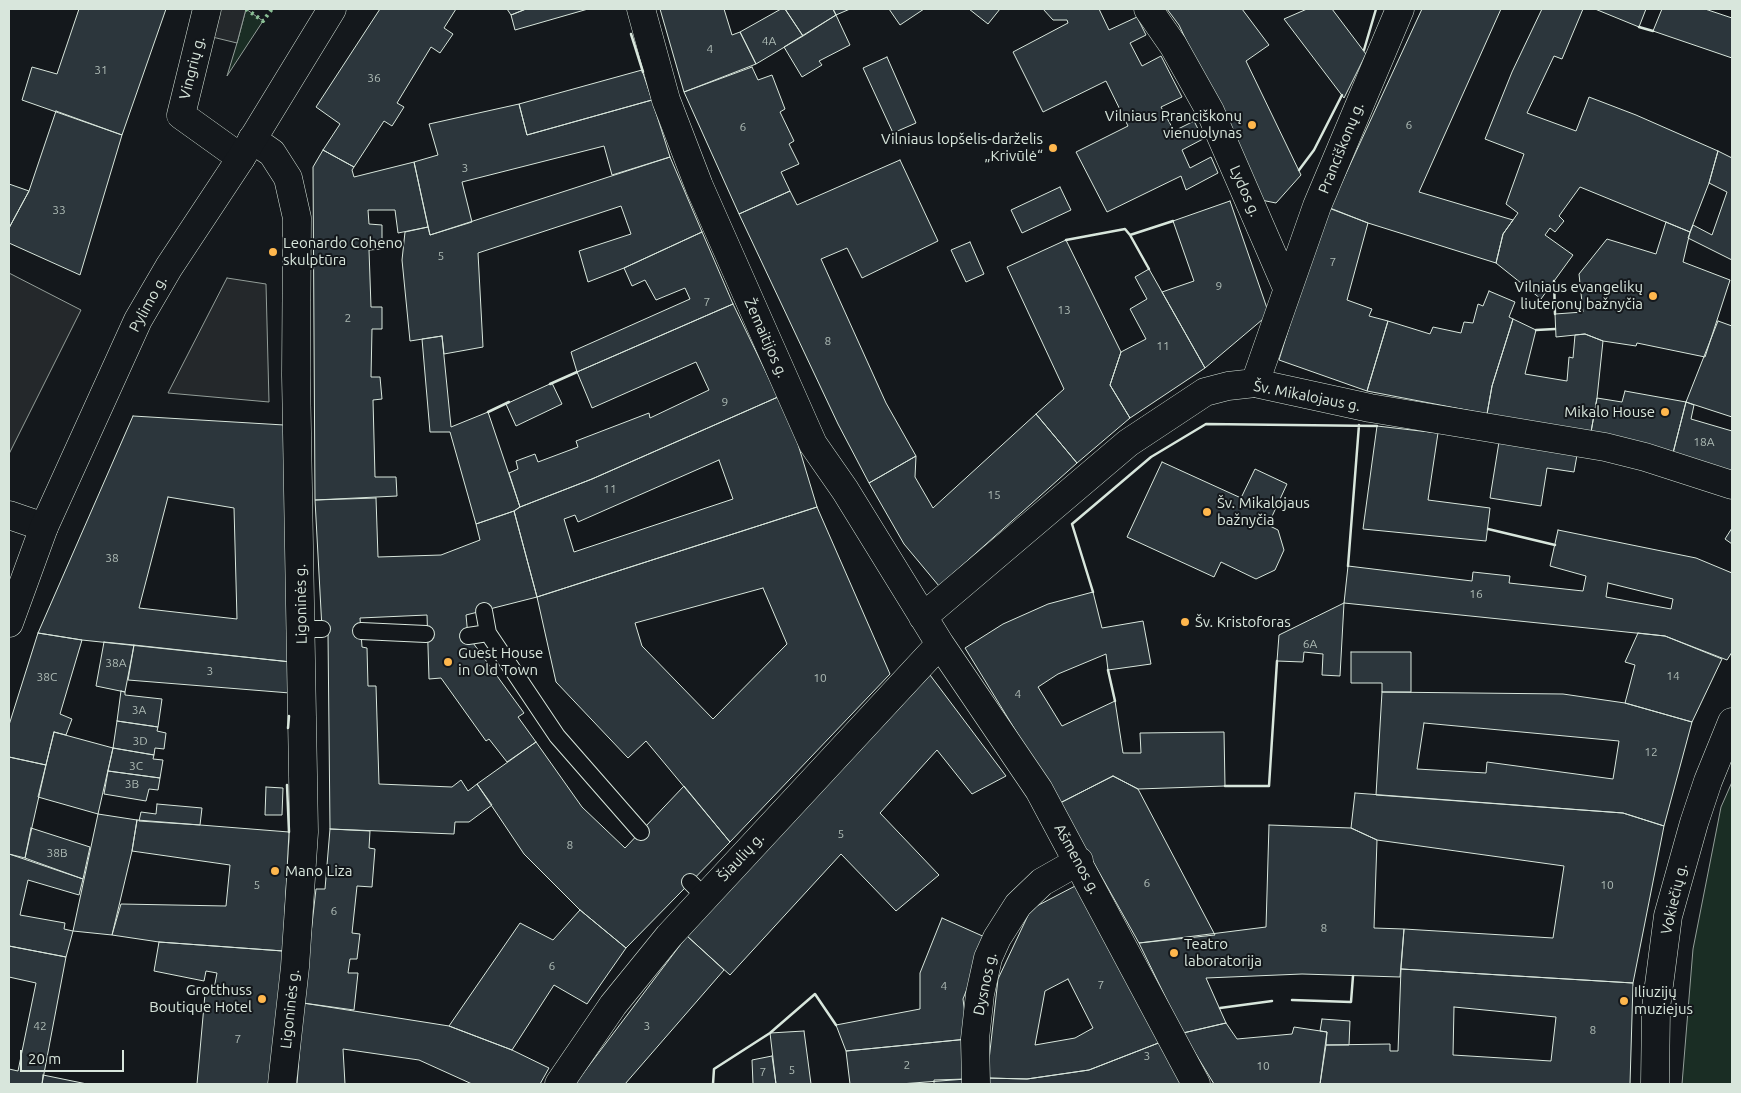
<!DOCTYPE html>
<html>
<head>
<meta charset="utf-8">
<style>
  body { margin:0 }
  #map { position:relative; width:1741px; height:1093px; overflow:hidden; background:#14181c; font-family:Ubuntu,sans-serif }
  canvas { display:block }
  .frame { position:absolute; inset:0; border:10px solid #d8e6dc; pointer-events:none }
  .scale { position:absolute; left:20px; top:1050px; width:104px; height:22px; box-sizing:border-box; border:2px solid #d8e6dc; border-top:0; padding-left:6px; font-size:15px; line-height:18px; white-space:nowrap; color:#d8e6dc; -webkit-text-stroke:4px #14181c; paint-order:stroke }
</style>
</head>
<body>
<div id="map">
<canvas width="1741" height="1093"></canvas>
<div class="frame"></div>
<div class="scale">20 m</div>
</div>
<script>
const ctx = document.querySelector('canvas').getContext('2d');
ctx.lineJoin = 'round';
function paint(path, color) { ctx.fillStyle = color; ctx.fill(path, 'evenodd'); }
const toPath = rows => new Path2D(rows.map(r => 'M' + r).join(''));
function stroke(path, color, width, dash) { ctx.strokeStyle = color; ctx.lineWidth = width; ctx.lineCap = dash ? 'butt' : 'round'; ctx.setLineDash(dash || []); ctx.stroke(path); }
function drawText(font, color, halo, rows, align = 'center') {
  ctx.font = font + ' Ubuntu,sans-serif'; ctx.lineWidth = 4; ctx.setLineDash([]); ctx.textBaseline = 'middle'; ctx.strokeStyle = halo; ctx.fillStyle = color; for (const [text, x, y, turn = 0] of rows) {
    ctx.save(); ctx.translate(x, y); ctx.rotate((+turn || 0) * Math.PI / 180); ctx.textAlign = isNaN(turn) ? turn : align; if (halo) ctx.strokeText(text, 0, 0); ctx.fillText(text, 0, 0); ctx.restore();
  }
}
const green = toPath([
  [246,9,263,21,227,76,237,43,246,9],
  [1732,782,1732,1084,1682,1084,1693,949,1721,807,1732,782]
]);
const parking = toPath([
  [208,9,246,9,237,43,200,34,208,9],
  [9,273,81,310,9,454,9,273],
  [227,278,266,284,269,402,168,393,227,278]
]);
const building = toPath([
  [79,9,166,9,122,135,22,100,32,67,57,74,79,9],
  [380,9,456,9,444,28,453,34,440,53,431,47,397,103,404,107,392,126,384,121,354,167,323,150,340,124,316,107,380,9],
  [507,9,526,9,511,15,507,9],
  [526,9,588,9,515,30,511,15,526,9],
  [660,9,724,9,732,35,740,32,756,64,684,92,660,9],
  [781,9,785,9,803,36,756,64,740,32,781,9],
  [785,9,833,9,836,15,803,36,785,9],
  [833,9,850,9,836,15,833,9],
  [889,9,924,9,900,25,889,9],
  [969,9,1000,9,988,24,969,9],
  [1043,9,1099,9,1109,30,1137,17,1146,35,1130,43,1142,66,1161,56,1182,97,1161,107,1174,131,1194,121,1203,139,1182,150,1190,168,1211,157,1218,173,1186,190,1181,176,1107,212,1076,152,1128,126,1106,81,1043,112,1013,52,1068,23,1067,20,1053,20,1043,9],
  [1167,9,1242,9,1269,45,1246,61,1301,175,1276,203,1261,200,1179,25,1167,9],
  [1307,9,1332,9,1366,54,1344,98,1284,19,1307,9],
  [1422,9,1501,9,1419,192,1513,220,1503,234,1496,263,1368,223,1330,208,1422,9],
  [1542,9,1583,9,1562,59,1554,56,1527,113,1576,131,1589,97,1636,115,1718,151,1709,183,1690,232,1580,187,1559,216,1564,221,1555,232,1550,228,1545,235,1573,255,1541,299,1496,263,1503,234,1518,213,1506,204,1524,154,1485,139,1512,72,1542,9],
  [1595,9,1646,9,1639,27,1595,9],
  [1662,9,1705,9,1732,18,1732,58,1653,31,1662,9],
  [836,15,850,45,819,61,822,65,802,77,784,47,836,15],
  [887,57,916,123,893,133,863,68,887,57],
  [752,67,758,80,772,75,785,109,780,112,794,141,789,144,799,164,781,172,790,191,739,214,684,92,752,67],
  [642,70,652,100,527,135,519,104,642,70],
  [652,100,670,157,612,175,604,146,462,182,472,222,430,235,414,162,438,155,429,124,519,104,527,135,652,100],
  [56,111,122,135,80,275,9,243,9,228,29,191,56,111],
  [323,150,354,167,352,170,354,177,414,162,428,227,398,233,395,210,368,210,369,224,382,225,382,249,369,250,371,307,382,307,382,329,372,329,371,377,380,377,382,399,373,400,375,477,396,477,397,496,315,500,313,167,323,150],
  [1718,151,1732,158,1732,260,1688,238,1693,225,1712,235,1727,192,1709,183,1718,151],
  [670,157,702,232,624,268,588,282,579,251,631,234,621,206,478,253,483,347,444,354,442,336,410,341,402,260,405,232,428,227,430,235,670,157],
  [900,160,938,241,862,278,847,248,821,259,886,403,916,456,869,483,838,424,739,214,790,191,797,205,900,160],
  [9,184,29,191,9,228,9,184],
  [1060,187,1071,210,1022,233,1011,210,1060,187],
  [1230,201,1269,314,1205,368,1162,292,1194,281,1173,221,1230,201],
  [1326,207,1368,223,1347,300,1372,309,1369,316,1388,321,1367,391,1279,360,1326,207],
  [1666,222,1690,232,1683,262,1730,280,1705,357,1637,343,1636,346,1603,341,1585,334,1556,337,1555,314,1583,312,1579,274,1607,239,1656,254,1666,222],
  [702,232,733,304,577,372,571,352,690,299,685,288,656,300,645,280,632,286,624,268,702,232],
  [1066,240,1121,352,1110,385,1130,418,1077,463,1036,414,1064,389,1007,267,1066,240],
  [970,242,984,274,966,282,951,250,970,242],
  [1149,269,1205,368,1130,418,1110,385,1121,352,1146,339,1130,309,1147,299,1135,277,1149,269],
  [1489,291,1515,302,1509,317,1513,319,1492,386,1487,414,1367,391,1388,321,1430,334,1433,327,1461,333,1464,322,1473,323,1478,304,1483,306,1489,291],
  [733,304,778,397,592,479,520,507,509,473,518,469,516,461,535,454,538,462,578,447,576,441,649,413,650,418,709,390,696,362,592,408,577,372,733,304],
  [1513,319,1536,330,1525,374,1567,381,1569,357,1573,358,1575,335,1585,334,1603,341,1597,398,1591,432,1487,414,1492,386,1513,319],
  [1718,321,1732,326,1732,417,1686,402,1718,321],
  [442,336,451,427,488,412,520,507,514,511,476,524,450,432,430,432,422,339,442,336],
  [552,383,562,404,516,426,506,404,552,383],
  [1625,391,1686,402,1673,453,1591,432,1597,398,1622,402,1625,391],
  [778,397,794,431,817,507,537,597,514,511,520,507,592,479,778,397],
  [719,460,733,499,574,552,564,519,575,515,578,522,719,460],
  [1686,402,1694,405,1691,419,1732,431,1732,471,1673,453,1686,402],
  [1036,414,1077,463,939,586,904,544,869,483,916,456,915,477,933,508,1036,414],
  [133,416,284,425,291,662,82,640,38,633,133,416],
  [168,497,234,508,237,619,139,608,168,497],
  [1377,426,1438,433,1428,500,1490,508,1486,541,1363,529,1377,426],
  [1499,442,1577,455,1574,472,1547,468,1541,506,1490,498,1499,442],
  [1162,462,1241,498,1255,469,1287,484,1268,525,1278,530,1284,550,1275,570,1256,579,1221,562,1214,577,1127,537,1162,462],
  [376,498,378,557,441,555,480,540,476,524,514,511,537,597,466,615,468,636,524,713,518,717,536,742,507,762,489,739,486,741,441,678,429,679,427,615,360,618,362,647,367,648,368,686,376,686,379,784,452,787,461,780,468,791,477,784,492,805,469,822,455,822,454,834,330,829,328,634,322,629,315,500,376,498],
  [817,507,890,674,730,842,646,741,628,758,556,682,537,597,817,507],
  [763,588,787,644,713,719,642,646,635,623,763,588],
  [1732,528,1732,544,1725,539,1732,528],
  [1558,530,1696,558,1732,573,1732,652,1727,660,1665,636,1344,603,1348,566,1472,581,1473,572,1510,576,1509,583,1583,591,1586,576,1550,566,1558,530],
  [1608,583,1673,599,1671,609,1606,597,1608,583],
  [1093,592,1102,628,1143,621,1151,664,1108,670,1106,654,1058,674,1038,687,1062,726,1115,701,1123,753,1141,753,1140,733,1224,732,1225,786,1138,789,1113,776,1060,803,965,648,1003,624,1048,604,1093,592],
  [1344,603,1340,676,1322,675,1323,654,1304,652,1303,662,1277,661,1279,635,1344,603],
  [38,633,82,640,60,714,72,719,66,735,54,732,46,765,9,757,9,725,38,633],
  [1638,633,1665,636,1722,659,1692,722,1625,703,1635,665,1625,662,1638,633],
  [104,642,134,645,125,692,96,686,104,642],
  [134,645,291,662,290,693,128,680,134,645],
  [1351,652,1411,652,1411,692,1382,692,1382,683,1351,683,1351,652],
  [930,675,1006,776,972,794,937,750,880,813,939,875,896,911,841,854,730,975,687,936,930,675],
  [121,691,125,692,125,695,162,699,158,727,117,721,121,691],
  [1382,692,1563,694,1625,703,1692,722,1664,826,1623,813,1376,795,1382,692],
  [1424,723,1619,741,1613,779,1487,762,1486,773,1417,769,1424,723],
  [117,721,158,727,157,731,166,733,164,749,155,748,154,755,113,748,117,721],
  [54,732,113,748,98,814,38,797,54,732],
  [536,742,582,807,625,848,684,786,730,842,626,948,580,910,524,854,477,784,536,742],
  [113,748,154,755,153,759,163,760,160,778,108,771,113,748],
  [9,757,46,765,25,858,9,854,9,757],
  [108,771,160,778,158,790,149,789,146,801,104,794,108,771],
  [1113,776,1138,789,1215,935,1139,943,1060,803,1113,776],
  [266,787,283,788,282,815,265,815,266,787],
  [1355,793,1623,813,1664,826,1633,983,1401,969,1404,929,1553,938,1564,866,1377,840,1351,828,1355,793],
  [157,804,202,808,200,825,139,821,141,812,156,814,157,804],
  [98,814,137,820,132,851,112,935,73,931,98,814],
  [137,820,289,832,283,951,159,942,112,935,121,904,226,906,230,865,132,851,137,820],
  [1269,825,1351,828,1377,840,1374,928,1404,929,1400,977,1302,974,1206,978,1226,1023,1183,1033,1139,943,1266,927,1269,825],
  [31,828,90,847,83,879,25,858,31,828],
  [330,829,370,831,369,848,375,849,372,887,357,886,352,933,360,934,357,959,350,959,348,973,358,973,354,1010,303,1003,316,889,325,889,330,829],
  [9,854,83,879,79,895,28,880,20,915,65,923,64,929,73,931,66,957,9,946,9,854],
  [1079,884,1161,1042,1089,1070,1027,1079,987,1078,998,979,1031,909,1079,884],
  [1068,979,1093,1028,1075,1038,1035,1045,1045,991,1068,979],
  [580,910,626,948,587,1004,554,985,512,1050,449,1026,520,923,553,940,580,910],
  [942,918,987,938,963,999,968,1039,846,1051,836,1025,920,1009,920,973,942,918],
  [687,936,724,970,625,1084,575,1084,687,936],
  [159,942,283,951,272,1084,197,1084,205,994,213,994,217,973,206,971,204,981,154,971,159,942],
  [9,946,66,957,42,1084,9,1084,9,1069,18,1071,36,983,9,977,9,946],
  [1401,969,1633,983,1630,1084,1320,1084,1326,1045,1390,1044,1390,1051,1398,1051,1401,969],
  [1454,1007,1556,1017,1551,1061,1453,1055,1454,1007],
  [303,1003,449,1026,512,1050,549,1068,540,1084,472,1084,419,1060,343,1049,345,1084,297,1084,303,1003],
  [1322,1019,1350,1021,1349,1045,1326,1045,1327,1032,1320,1031,1322,1019],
  [1226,1023,1237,1039,1292,1034,1294,1027,1327,1032,1320,1084,1214,1084,1183,1033,1226,1023],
  [804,1031,811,1084,776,1084,770,1033,804,1031],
  [968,1039,966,1079,900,1084,850,1084,846,1051,968,1039],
  [1161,1042,1183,1084,987,1084,987,1078,1027,1079,1089,1070,1161,1042],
  [772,1056,776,1084,753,1084,752,1060,772,1056],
  [43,1075,87,1084,42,1084,43,1075],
  [966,1079,966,1084,934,1084,934,1080,966,1079]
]);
const lane = toPath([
  [484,611,488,633],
  [301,629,322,629],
  [361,631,426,634],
  [468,636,488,633,557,736,641,832],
  [690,882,704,896]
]);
const street = toPath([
  [207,9,181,115,241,158],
  [641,9,666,100,699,186,813,444,845,490,940,644,1039,790,1196,1084],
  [1148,9,1173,45,1210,111,1287,288],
  [252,139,272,153,288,178,297,218,296,375,304,832,295,967,282,1084],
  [1255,383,1317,206,1400,9],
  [9,515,44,527],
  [923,617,1128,443,1205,392,1228,386,1255,383,1370,408,1605,447,1645,457,1732,485],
  [559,1084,613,1005,669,936,940,644],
  [976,1084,975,1039,980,994,988,958,997,938,1018,905,1042,882,1079,861],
  [1655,1084,1656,1008,1668,916,1694,823,1708,781,1732,722]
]);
const primary = toPath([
  [9,623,44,527,138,320,169,267,241,158,332,9]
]);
const hedge = toPath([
  [246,9,263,21,272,9]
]);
const wall = toPath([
  [1639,27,1653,31],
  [631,34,643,72],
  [1364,50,1376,9],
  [1299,170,1314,150,1342,95],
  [1130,235,1149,269],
  [1066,240,1125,229,1130,235,1173,221],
  [1554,281,1555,314],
  [1536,330,1555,329],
  [550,384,577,372],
  [488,412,509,402],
  [1488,529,1555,545],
  [1348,566,1359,425],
  [1093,592,1072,524,1151,457,1206,424,1377,426],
  [1108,670,1115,701],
  [288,728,289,716],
  [287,785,289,832],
  [1225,786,1269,786,1277,661],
  [1292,1000,1351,1002,1353,976],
  [1220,1008,1272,1001],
  [713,1084,714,1069,770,1033,815,994,836,1025]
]);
const markers = [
  [1252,125,5,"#ffb74d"],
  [1053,148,5,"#ffb74d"],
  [273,252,5,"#ffb74d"],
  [1653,296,5,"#ffb74d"],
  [1665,412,5,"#ffb74d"],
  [1207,512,5,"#ffb74d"],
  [1185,622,5,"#ffb74d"],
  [448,662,5,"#ffb74d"],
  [275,871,5,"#ffb74d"],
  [1174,953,5,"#ffb74d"],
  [262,999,5,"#ffb74d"],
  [1624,1001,5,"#ffb74d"]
];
const numberNames = [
  ["4A",769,41],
  ["4",710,49],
  ["31",101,70],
  ["36",374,78],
  ["6",1409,125],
  ["6",743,127],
  ["3",465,168],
  ["33",59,210],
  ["5",441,256],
  ["7",1333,262],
  ["9",1219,286],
  ["7",707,302],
  ["13",1064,310],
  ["2",348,318],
  ["8",828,341],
  ["11",1163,346],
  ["9",725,402],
  ["18A",1704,442],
  ["11",610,489],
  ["15",994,495],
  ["38",112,558],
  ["16",1476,594],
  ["6A",1310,644],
  ["38A",116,663],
  ["3",210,671],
  ["14",1673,676],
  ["38C",47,677],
  ["10",820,678],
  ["4",1018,694],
  ["3A",139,710],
  ["3D",140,741],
  ["12",1651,752],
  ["3C",136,766],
  ["3B",132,784],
  ["5",841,834],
  ["8",570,845],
  ["38B",57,853],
  ["6",1147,883],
  ["5",257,885],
  ["10",1607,885],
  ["6",334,911],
  ["8",1324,928],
  ["6",552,966],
  ["7",1101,985],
  ["4",944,986],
  ["42",40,1026],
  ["3",647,1026],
  ["8",1593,1030],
  ["7",238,1039],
  ["3",1147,1056],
  ["2",907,1065],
  ["10",1263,1066],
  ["5",792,1070],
  ["7",763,1072]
];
const streetNames = [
  ["Vingrių g.",192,68,-76],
  ["Pranciškonų g.",1341,148,-68],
  ["Lydos g.",1245,191,66],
  ["Pylimo g.",148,304,-61],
  ["Žemaitijos g.",766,338,66],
  ["Šv. Mikalojaus g.",1307,396,11],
  ["Ligoninės g.",301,604,-91],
  ["Šiaulių g.",741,857,-47],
  ["Ašmenos g.",1077,859,61],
  ["Vokiečių g.",1674,899,-77],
  ["Dysnos g.",985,984,-78],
  ["Ligoninės g.",290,1009,-84]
];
const poiNames = [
  ["Vilniaus Pranciškonų",1242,116,"right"],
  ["vienuolynas",1242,133,"right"],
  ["Vilniaus lopšelis-darželis",1043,139,"right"],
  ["„Krivūlė“",1043,156,"right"],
  ["Leonardo Coheno",283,243],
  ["skulptūra",283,260],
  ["Vilniaus evangelikų",1643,287,"right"],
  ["liuteronų bažnyčia",1643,304,"right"],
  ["Mikalo House",1655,412,"right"],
  ["Šv. Mikalojaus",1217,503],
  ["bažnyčia",1217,520],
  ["Šv. Kristoforas",1195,622],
  ["Guest House",458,653],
  ["in Old Town",458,670],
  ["Mano Liza",285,871],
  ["Teatro",1184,944],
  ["laboratorija",1184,961],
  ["Grotthuss",252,990,"right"],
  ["Boutique Hotel",252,1007,"right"],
  ["Iliuzijų",1634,992],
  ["muziejus",1634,1009]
];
paint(green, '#1a2d24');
stroke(green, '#939e99', 1);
paint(parking, '#24282b');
stroke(parking, '#939e99', 1);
paint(building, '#2c363c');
stroke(building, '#d8e6dc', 1);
stroke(lane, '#d8e6dc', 18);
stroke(street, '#d8e6dc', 29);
stroke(primary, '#d8e6dc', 29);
stroke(lane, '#14181c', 16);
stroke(street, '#14181c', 28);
stroke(primary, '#14181c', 28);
stroke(hedge, '#8ac095', 4, [2.5, 4]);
stroke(wall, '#d8e6dc', 2.5);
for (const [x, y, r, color] of markers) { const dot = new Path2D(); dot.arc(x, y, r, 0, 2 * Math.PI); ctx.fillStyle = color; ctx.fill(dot); stroke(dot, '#14181c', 2); }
drawText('12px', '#adbab4', null, numberNames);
drawText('15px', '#d8e6dc', '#14181c', streetNames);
drawText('15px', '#d8e6dc', '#14181c', poiNames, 'left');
</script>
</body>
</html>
